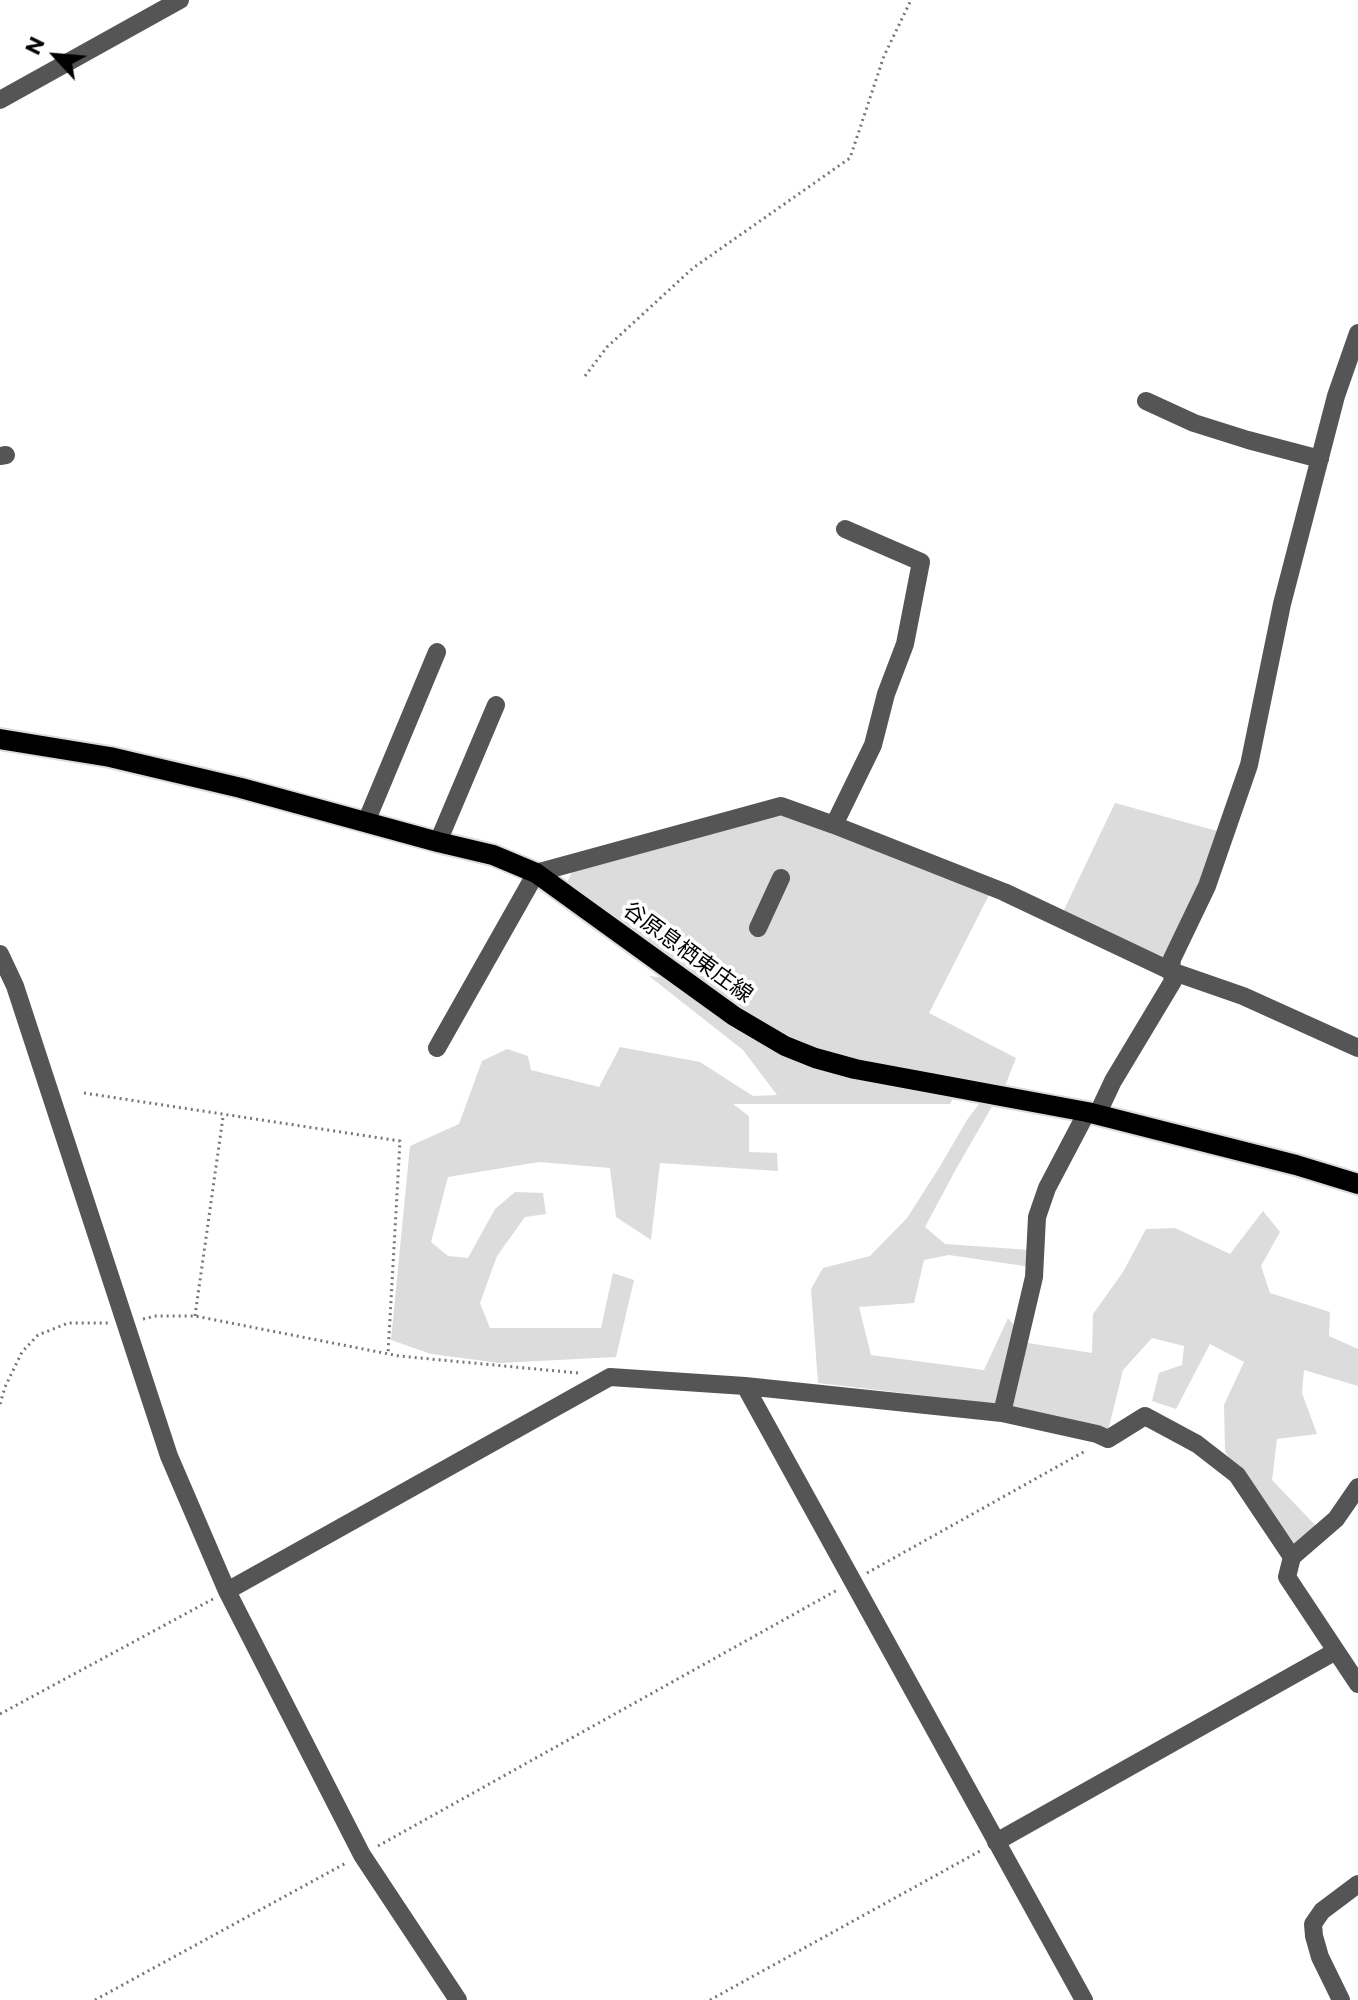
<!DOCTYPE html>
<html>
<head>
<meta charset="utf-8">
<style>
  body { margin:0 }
  #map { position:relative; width:1358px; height:2000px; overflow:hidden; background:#fff; font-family:Commissioner,sans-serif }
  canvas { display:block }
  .north { position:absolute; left:16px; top:16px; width:80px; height:80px; -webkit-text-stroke:6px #fff; paint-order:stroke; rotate:296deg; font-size:22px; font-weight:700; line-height:32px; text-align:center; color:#000 }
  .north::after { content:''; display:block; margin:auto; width:28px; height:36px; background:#000; clip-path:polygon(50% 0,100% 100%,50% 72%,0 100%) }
</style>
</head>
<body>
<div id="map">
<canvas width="1358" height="2000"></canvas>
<div class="north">N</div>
</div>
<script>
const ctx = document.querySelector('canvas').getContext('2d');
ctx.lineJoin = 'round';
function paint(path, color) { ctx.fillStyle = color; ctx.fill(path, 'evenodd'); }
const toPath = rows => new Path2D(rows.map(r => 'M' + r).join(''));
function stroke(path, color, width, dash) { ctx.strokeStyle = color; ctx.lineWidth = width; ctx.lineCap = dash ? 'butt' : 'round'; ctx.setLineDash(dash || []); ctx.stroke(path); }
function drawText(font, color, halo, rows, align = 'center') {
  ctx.font = font + ' Commissioner,"Noto Sans JP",sans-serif'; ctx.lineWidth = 7; ctx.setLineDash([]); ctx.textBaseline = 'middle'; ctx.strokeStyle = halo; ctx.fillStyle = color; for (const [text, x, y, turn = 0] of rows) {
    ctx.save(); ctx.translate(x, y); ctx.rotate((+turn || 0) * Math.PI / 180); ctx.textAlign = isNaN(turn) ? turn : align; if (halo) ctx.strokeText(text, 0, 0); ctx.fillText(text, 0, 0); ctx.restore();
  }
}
const green = toPath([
  [1115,803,1221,832,1166,958,1063,912],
  [774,814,788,816,990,893,929,1013,1016,1058,1005,1086,862,1062,819,1050,784,1037,734,1007,566,885,574,867],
  [649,976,667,978,735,1025,955,1095,950,1104,733,1104,749,1116,749,1152,777,1153,778,1171,660,1163,651,1240,616,1217,610,1168,539,1162,448,1177,431,1242,448,1256,468,1258,495,1209,515,1192,543,1193,546,1214,525,1217,497,1256,480,1303,490,1328,601,1328,613,1273,634,1280,616,1357,500,1363,431,1354,391,1340,410,1146,459,1124,482,1061,507,1049,528,1056,531,1070,599,1087,620,1047,700,1062,753,1096,777,1095,743,1050],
  [982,1100,994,1103,956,1169,925,1227,945,1244,1030,1250,1031,1267,949,1255,924,1260,914,1303,859,1307,871,1355,984,1370,1008,1318,1028,1343,1092,1353,1093,1314,1123,1272,1146,1229,1175,1228,1230,1254,1263,1211,1280,1232,1261,1266,1270,1293,1330,1312,1329,1336,1358,1349,1358,1386,1304,1370,1302,1393,1317,1434,1277,1439,1272,1480,1318,1528,1297,1547,1225,1452,1224,1405,1244,1362,1210,1344,1176,1409,1152,1401,1159,1373,1182,1365,1184,1346,1152,1338,1123,1370,1108,1431,1006,1405,818,1383,811,1289,823,1268,870,1256,907,1218,939,1168,967,1120]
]);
const path = toPath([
  [585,376,607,347,693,268,850,158,884,56,911,0],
  [84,1093,400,1141,388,1354],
  [195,1316,223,1117],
  [143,1319,156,1316,195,1316,399,1356,578,1373],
  [0,1404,5,1387,22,1352,38,1335,68,1323,108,1323],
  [867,1573,1087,1450],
  [0,1714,213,1599],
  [378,1846,839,1589],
  [95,2000,346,1863],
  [710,2000,980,1851]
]);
const minor = toPath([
  [0,100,180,0],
  [1146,401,1194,423,1248,440,1320,459],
  [0,456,6,455],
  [366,822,437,652],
  [834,825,873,745,886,694,905,644,921,562,845,529],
  [438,842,496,705],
  [758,928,781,878],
  [0,954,15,986,169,1456,227,1591,362,1855,458,2000],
  [437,1048,536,873,781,806,834,825,1004,892,1171,971,1243,996,1358,1048],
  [1097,1115,1113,1081,1173,981,1171,971,1172,959,1207,886,1249,765,1282,604,1336,396,1358,333],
  [745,1386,1084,2000],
  [1002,1413,1034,1277,1037,1217,1047,1188,1087,1112],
  [1358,1487,1336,1519,1292,1557,1287,1577,1358,1684],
  [227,1591,610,1377,745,1386,1002,1413,1097,1434,1108,1439,1145,1416,1197,1444,1237,1475,1292,1557],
  [996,1842,1336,1651],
  [1341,2000,1320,1957,1314,1936,1313,1924,1322,1911,1358,1884]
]);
const major = toPath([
  [0,739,110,757,241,788,438,842,493,855,536,873,734,1016,785,1046,815,1058,855,1069,1087,1112,1296,1165,1358,1184]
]);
const streetNames = [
  ["谷原息栖東庄線",688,952,36]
];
paint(green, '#dcdcdc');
stroke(major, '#dbdbdb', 24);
stroke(path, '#777', 3, [2, 4]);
stroke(minor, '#555', 18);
stroke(major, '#000', 20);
drawText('22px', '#000', '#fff', streetNames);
</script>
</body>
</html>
